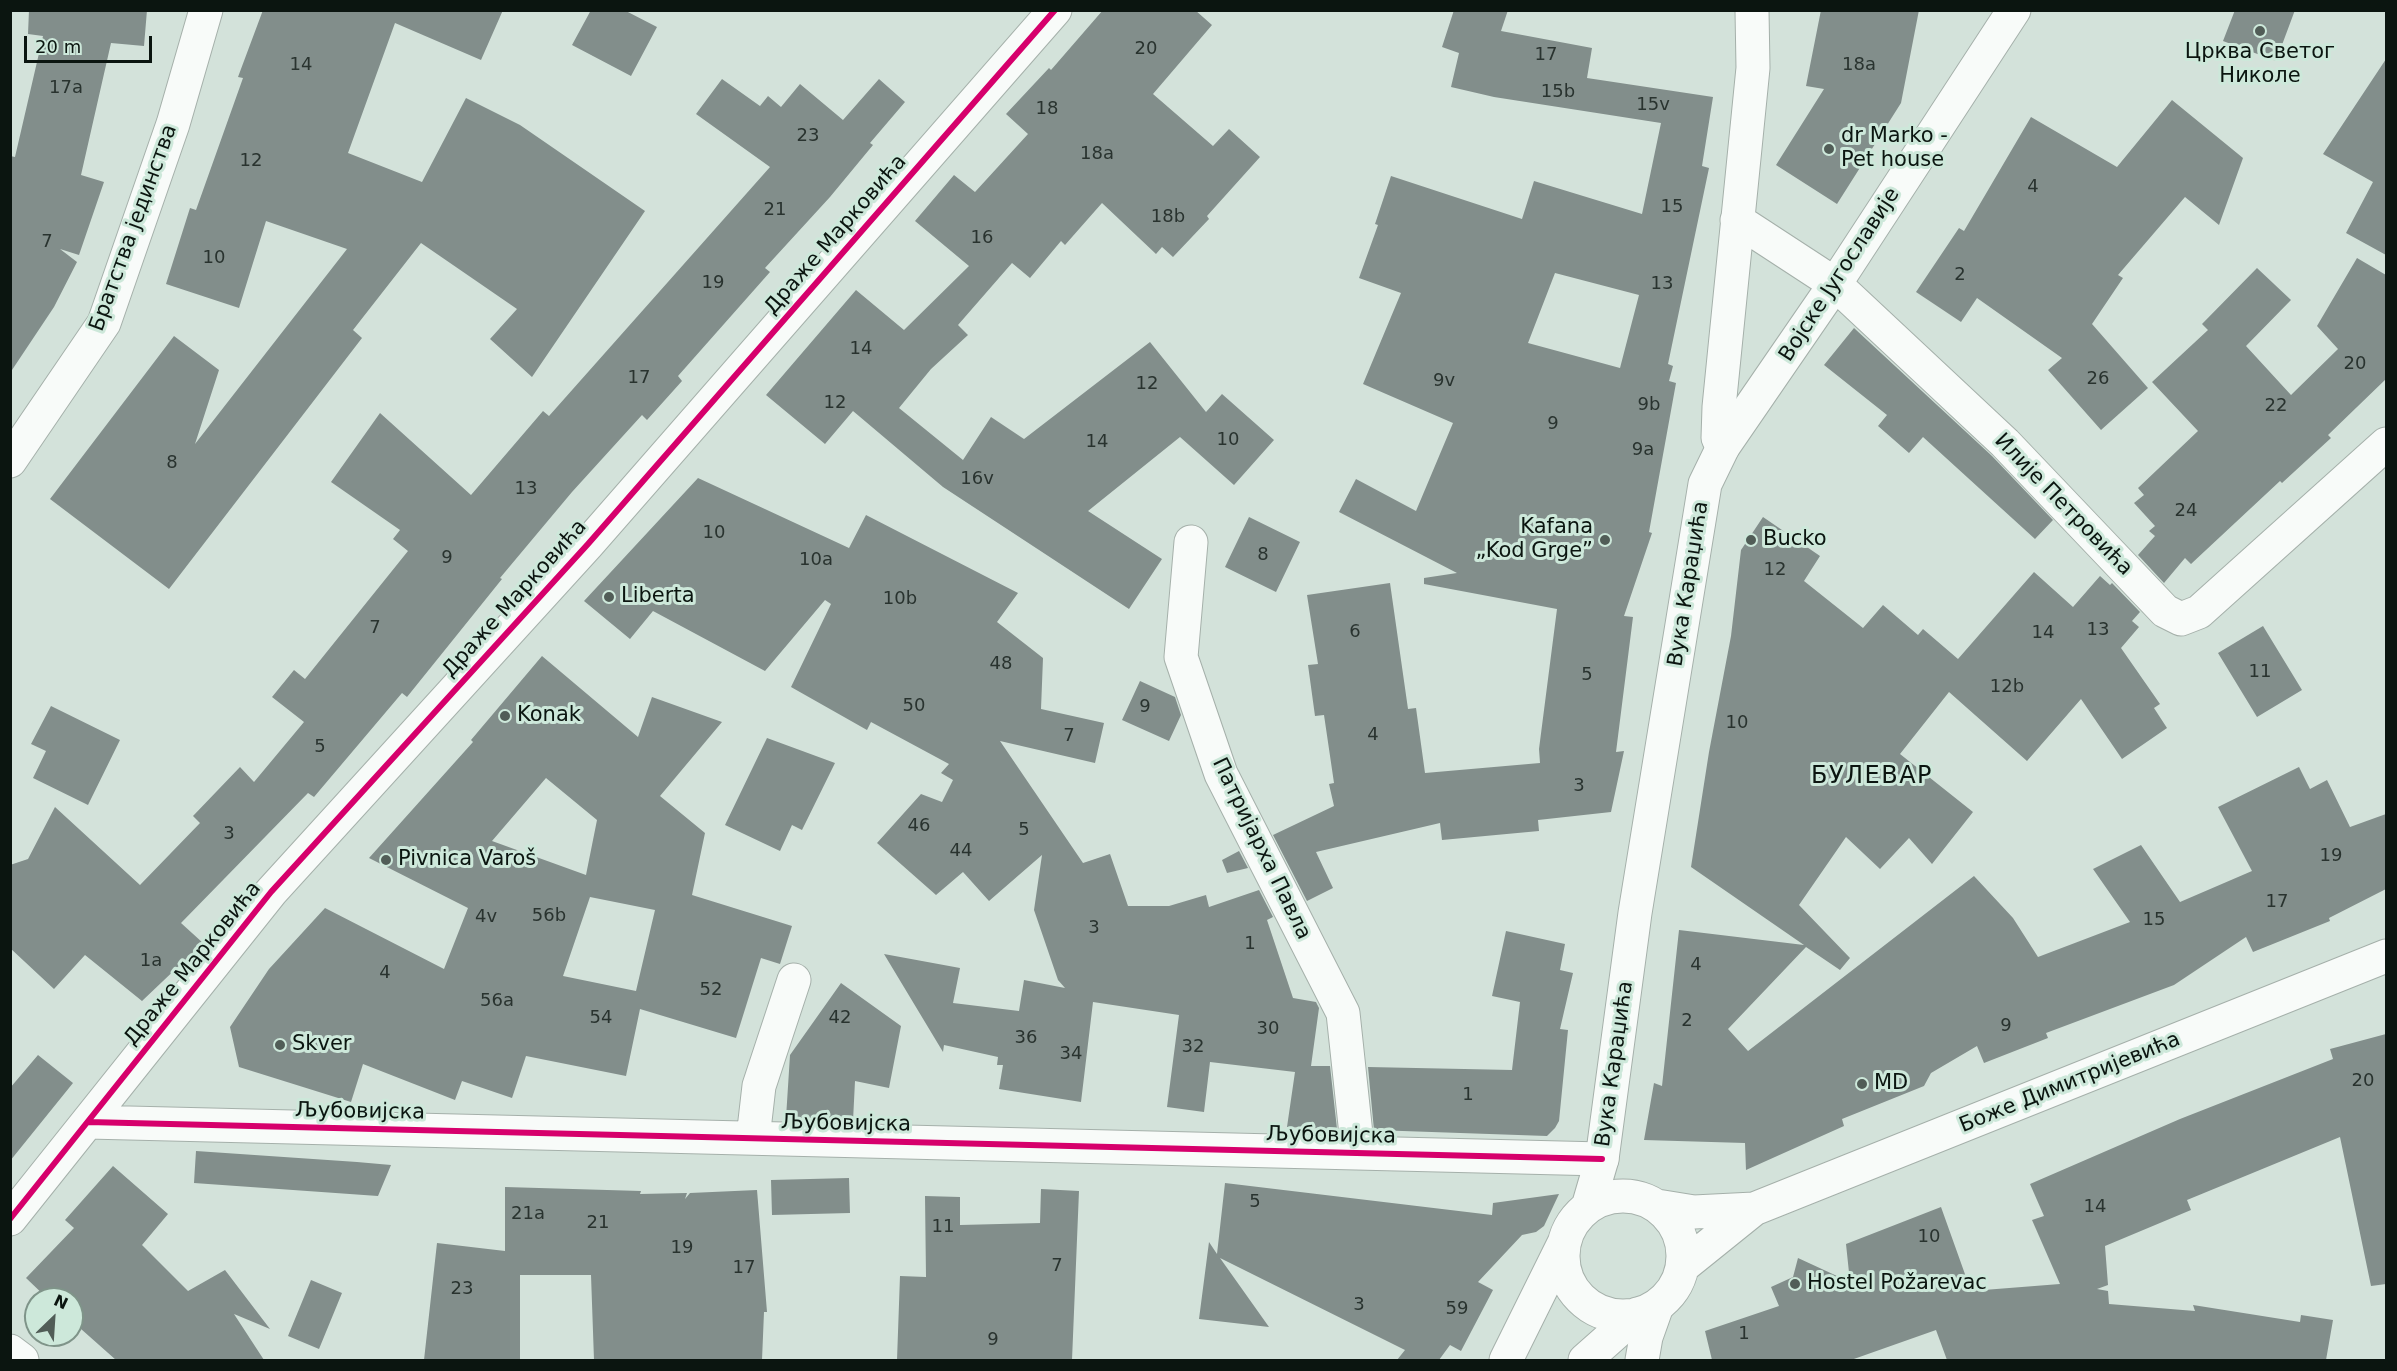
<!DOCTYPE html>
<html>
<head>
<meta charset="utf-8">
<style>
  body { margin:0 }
  #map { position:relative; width:2397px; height:1371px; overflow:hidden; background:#d3e2da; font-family:"DejaVu Sans",sans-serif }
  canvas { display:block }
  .frame { position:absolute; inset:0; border:12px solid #0b1510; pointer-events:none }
  .north { position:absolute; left:24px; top:1287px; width:60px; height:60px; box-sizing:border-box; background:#cde8da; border:2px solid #7f9489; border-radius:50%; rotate:25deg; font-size:16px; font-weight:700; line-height:24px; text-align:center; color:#0b1510 }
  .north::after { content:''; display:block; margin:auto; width:21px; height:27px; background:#515d57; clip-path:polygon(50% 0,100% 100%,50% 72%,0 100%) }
  .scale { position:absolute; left:24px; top:36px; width:128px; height:27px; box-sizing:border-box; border:3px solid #0b1510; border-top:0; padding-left:8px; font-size:18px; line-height:21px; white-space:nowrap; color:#0b1510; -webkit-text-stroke:4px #cde8da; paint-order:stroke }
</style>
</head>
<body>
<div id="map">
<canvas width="2397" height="1371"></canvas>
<div class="frame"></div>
<div class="north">N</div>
<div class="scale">20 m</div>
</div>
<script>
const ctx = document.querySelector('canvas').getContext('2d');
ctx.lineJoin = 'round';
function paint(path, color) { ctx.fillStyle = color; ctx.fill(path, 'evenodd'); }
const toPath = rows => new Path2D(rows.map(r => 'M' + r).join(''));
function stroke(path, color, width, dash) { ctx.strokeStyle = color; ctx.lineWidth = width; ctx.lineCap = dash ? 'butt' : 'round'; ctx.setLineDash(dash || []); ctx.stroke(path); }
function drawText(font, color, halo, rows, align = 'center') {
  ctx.font = font + ' "DejaVu Sans",sans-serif'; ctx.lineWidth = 6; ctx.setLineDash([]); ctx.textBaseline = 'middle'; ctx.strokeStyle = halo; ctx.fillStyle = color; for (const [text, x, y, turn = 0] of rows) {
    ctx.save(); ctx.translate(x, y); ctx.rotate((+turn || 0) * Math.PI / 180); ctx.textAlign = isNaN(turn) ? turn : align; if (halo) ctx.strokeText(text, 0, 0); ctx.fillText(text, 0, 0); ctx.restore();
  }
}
const building = toPath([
  [29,10,147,10,144,46,111,43,81,175,104,182,79,255,60,249,77,262,54,307,10,373,10,156,15,157,43,36,28,34],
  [263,10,503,10,481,60,395,23,348,153,422,182,466,98,520,125,645,211,532,377,490,339,517,309,421,243,353,330,362,338,169,589,50,499,174,336,219,370,195,444,347,249,266,221,239,308,166,284,190,208,196,210,243,78,238,77],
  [591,10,624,10,657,27,631,76,572,45],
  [1103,10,1195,10,1212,25,1153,94,1213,146,1229,129,1260,157,1207,216,1209,219,1173,257,1162,247,1156,254,1102,203,1065,245,1061,241,1030,278,1012,263,958,325,968,335,931,369,899,408,963,460,991,417,1024,439,1150,342,1206,412,1222,394,1274,440,1234,485,1180,437,1088,511,1162,559,1129,609,943,487,853,411,825,444,766,395,856,290,904,330,969,266,915,221,954,175,975,192,1028,134,1006,114,1049,68,1051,70],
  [1454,10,1508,10,1501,31,1592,48,1587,78,1713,97,1702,166,1709,168,1668,364,1673,366,1669,381,1676,383,1649,532,1652,533,1624,616,1633,617,1616,752,1624,751,1611,812,1538,820,1539,831,1442,840,1440,823,1316,852,1333,888,1307,901,1273,835,1334,806,1329,784,1334,783,1324,715,1315,716,1308,665,1318,664,1307,595,1390,583,1408,709,1416,708,1425,773,1540,763,1539,749,1557,609,1424,584,1424,578,1457,573,1339,512,1356,479,1416,511,1453,423,1363,384,1401,293,1359,278,1378,225,1375,224,1391,176,1522,219,1534,181,1642,214,1661,123,1494,97,1451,87,1459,53,1442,47],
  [1555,273,1639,295,1620,368,1528,343],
  [1821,10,1919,10,1901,103,1837,204,1776,165,1824,89,1806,86],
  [2235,10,2295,10,2276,61,2223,41],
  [2386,59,2386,255,2346,233,2373,182,2323,154],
  [722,79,760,106,768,96,781,107,800,84,843,120,879,79,905,102,870,143,873,145,830,197,765,268,770,272,678,376,682,381,647,420,642,415,572,492,500,578,502,579,407,697,402,693,314,797,308,793,181,923,203,943,142,1001,85,955,54,989,10,948,10,865,28,859,55,807,140,885,200,823,193,816,240,767,254,782,304,722,272,697,294,670,305,679,408,551,393,539,400,530,331,482,380,413,471,495,543,411,549,416,770,167,696,114],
  [2172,100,2243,158,2219,225,2185,197,2118,275,2123,278,2092,324,2148,388,2101,430,2048,370,2062,358,1977,298,1961,322,1916,292,1959,228,1964,231,2031,117,2117,167],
  [2357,258,2386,275,2386,379,2328,435,2331,438,2282,483,2280,481,2191,564,2185,558,2164,583,2138,555,2155,536,2149,531,2155,526,2134,503,2144,495,2138,488,2198,431,2152,382,2208,330,2202,324,2257,268,2291,300,2246,346,2291,395,2338,349,2317,326],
  [1854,328,1992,456,2053,520,2035,539,1923,437,1909,453,1878,426,1887,415,1824,365],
  [698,478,849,548,866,515,1018,593,997,622,1043,658,1041,709,1104,723,1095,763,1000,741,1083,863,1110,854,1128,906,1169,906,1206,895,1209,907,1259,890,1273,917,1267,920,1293,998,1316,1002,1319,1008,1311,1066,1330,1066,1337,1129,1287,1127,1295,1072,1210,1062,1204,1112,1167,1107,1179,1015,1093,1002,1081,1102,999,1089,1003,1065,997,1065,998,1057,944,1045,943,1052,884,954,960,968,953,1003,1019,1011,1024,980,1065,988,1058,980,1034,910,1042,855,989,901,963,872,936,895,877,843,921,794,942,802,953,780,941,773,949,764,871,722,867,730,791,687,831,604,825,600,765,671,653,611,630,639,584,601],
  [1249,517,1300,542,1276,592,1225,567],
  [1763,517,1820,556,1804,581,1863,628,1883,605,1918,635,1923,629,1958,659,2034,572,2073,607,2100,576,2110,585,2112,583,2140,612,2132,621,2139,627,2121,648,2160,704,2154,708,2167,728,2122,759,2081,699,2027,761,1949,692,1900,754,1973,812,1932,864,1909,838,1880,869,1846,837,1799,905,1850,958,1840,970,1806,947,1728,1029,1748,1051,1974,876,2013,918,2038,957,2130,922,2093,869,2141,845,2180,902,2252,871,2218,807,2299,767,2310,789,2327,780,2350,827,2386,814,2386,889,2329,918,2330,921,2253,952,2246,937,2174,985,2046,1033,2048,1038,1984,1063,1977,1046,1931,1073,1924,1086,1842,1119,1844,1126,1746,1170,1745,1143,1644,1140,1654,1083,1662,1086,1679,930,1804,945,1691,867,1709,752,1731,636,1741,550],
  [2263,626,2302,690,2257,717,2218,653],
  [542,656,638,737,652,697,722,722,660,796,705,833,692,895,792,926,780,964,761,958,736,1038,640,1009,626,1076,526,1056,512,1098,462,1081,455,1100,363,1064,351,1102,239,1067,230,1027,269,969,325,908,444,969,468,908,369,858,473,742,471,740],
  [546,778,597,820,586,875,492,841],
  [590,897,655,910,636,991,563,976],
  [1140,681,1175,697,1181,715,1169,741,1122,720],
  [51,706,120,740,88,805,33,778,46,751,31,744],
  [767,738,835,763,802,830,792,825,780,851,725,825],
  [1239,851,1248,868,1227,873,1222,860],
  [1506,931,1565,944,1560,970,1573,973,1560,1029,1568,1030,1559,1121,1555,1128,1547,1136,1374,1130,1368,1067,1512,1070,1520,1002,1492,996],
  [841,983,901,1026,889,1088,855,1081,853,1121,786,1118,790,1055],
  [2386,1034,2386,1284,2371,1286,2340,1137,2187,1200,2191,1210,2105,1246,2108,1285,2097,1289,2108,1291,2109,1304,2195,1311,2193,1305,2300,1322,2301,1315,2333,1320,2326,1360,1947,1360,1936,1330,1851,1360,1712,1360,1705,1331,1779,1306,1771,1287,1793,1277,1798,1258,1850,1282,1846,1244,1941,1207,1971,1291,2060,1284,2032,1220,2044,1216,2030,1184,2180,1119,2333,1059,2330,1049],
  [38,1055,73,1083,10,1161,10,1088],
  [196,1151,357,1162,391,1165,378,1196,194,1183],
  [113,1166,168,1214,142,1245,188,1291,225,1270,270,1329,234,1314,264,1360,116,1360,72,1321,72,1299,48,1299,26,1278,74,1228,65,1220],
  [849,1178,850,1213,772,1215,771,1180],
  [1225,1183,1492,1215,1493,1203,1559,1194,1544,1226,1536,1232,1522,1235,1478,1282,1493,1290,1461,1351,1450,1345,1439,1360,1397,1360,1405,1350,1220,1258,1269,1327,1199,1319,1209,1242,1217,1254],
  [505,1187,641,1191,640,1194,687,1193,685,1199,690,1193,757,1190,767,1312,764,1312,762,1360,594,1360,591,1275,520,1275,520,1360,424,1360,437,1243,505,1251],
  [1041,1189,1079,1191,1072,1360,897,1360,900,1276,926,1277,925,1196,960,1197,960,1225,1040,1223],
  [311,1280,342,1293,319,1349,288,1336]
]);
const minor = toPath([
  [1737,220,1835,284,2005,443,2165,611,2181,619,2199,612,2386,444],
  [1723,447,1718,438,1719,407,1753,68,1752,10],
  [10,461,104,323,173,124,206,10],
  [1191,542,1181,657,1221,774,1343,1013,1358,1153],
  [88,1122,1602,1159],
  [753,1138,759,1086,794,980],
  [10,1219,271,892,588,544,1055,10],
  [10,1351,22,1360],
  [1642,1360,1646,1337,1657,1306]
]);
const major = toPath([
  '1563 1256a60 60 0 1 1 120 0a60 60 0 1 1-120 0Z',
  [1657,1206,1694,1212,1754,1209,2386,956],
  [1588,1207,1602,1159,1635,913,1705,484,1723,447,1835,284,2014,10],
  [1682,1267,1754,1209],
  [1506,1360,1564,1243],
  [1585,1360,1637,1314]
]);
const cycleway = toPath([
  [88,1122,1602,1159],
  [10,1219,271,892,588,544,1055,10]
]);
const markers = [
  [2260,31,6,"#515d57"],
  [1829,149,6,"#515d57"],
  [1605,540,6,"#515d57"],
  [1751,540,6,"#515d57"],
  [609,597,6,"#515d57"],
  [505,716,6,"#515d57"],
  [386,860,6,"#515d57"],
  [280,1045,6,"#515d57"],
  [1862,1084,6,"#515d57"],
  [1795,1284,6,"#515d57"]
];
const numberNames = [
  ["20",1146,49],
  ["17",1546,55],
  ["14",301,65],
  ["18a",1859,65],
  ["17a",66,88],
  ["15b",1558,92],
  ["15v",1653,105],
  ["18",1047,109],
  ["23",808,136],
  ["18a",1097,154],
  ["12",251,161],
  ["4",2033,187],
  ["15",1672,207],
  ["21",775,210],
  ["18b",1168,217],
  ["16",982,238],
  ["7",47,242],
  ["10",214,258],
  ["2",1960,275],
  ["19",713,283],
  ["13",1662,284],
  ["14",861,349],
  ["20",2355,364],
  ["17",639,378],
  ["26",2098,379],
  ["9v",1444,381],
  ["12",1147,384],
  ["12",835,403],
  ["9b",1649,405],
  ["22",2276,406],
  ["9",1553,424],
  ["10",1228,440],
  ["14",1097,442],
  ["9a",1643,450],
  ["8",172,463],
  ["16v",977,479],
  ["13",526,489],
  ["24",2186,511],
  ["10",714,533],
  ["8",1263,555],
  ["9",447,558],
  ["10a",816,560],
  ["12",1775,570],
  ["10b",900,599],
  ["7",375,628],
  ["13",2098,630],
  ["6",1355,632],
  ["14",2043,633],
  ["48",1001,664],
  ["11",2260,672],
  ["5",1587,675],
  ["12b",2007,687],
  ["50",914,706],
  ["9",1145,707],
  ["10",1737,723],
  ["4",1373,735],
  ["7",1069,736],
  ["5",320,747],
  ["3",1579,786],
  ["46",919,826],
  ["5",1024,830],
  ["3",229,834],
  ["44",961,851],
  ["19",2331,856],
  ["17",2277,902],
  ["56b",549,916],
  ["4v",486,917],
  ["15",2154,920],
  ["3",1094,928],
  ["1",1250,944],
  ["1a",151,961],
  ["4",1696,965],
  ["4",385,973],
  ["52",711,990],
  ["56a",497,1001],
  ["54",601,1018],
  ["42",840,1018],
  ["2",1687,1021],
  ["9",2006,1026],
  ["30",1268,1029],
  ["36",1026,1038],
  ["32",1193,1047],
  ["34",1071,1054],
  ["20",2363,1081],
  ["1",1468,1095],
  ["5",1255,1202],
  ["14",2095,1207],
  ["21a",528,1214],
  ["21",598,1223],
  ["11",943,1227],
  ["10",1929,1237],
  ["19",682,1248],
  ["7",1057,1266],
  ["17",744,1268],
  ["23",462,1289],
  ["3",1359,1305],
  ["59",1457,1309],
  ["1",1744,1334],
  ["9",993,1340]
];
const poiNames = [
  ["Црква Светог",2260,53,"center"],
  ["Николе",2260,77,"center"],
  ["dr Marko -",1841,137],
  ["Pet house",1841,161],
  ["Kafana",1593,528,"right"],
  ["„Kod Grge”",1593,552,"right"],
  ["Bucko",1763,540],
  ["Liberta",621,597],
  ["Konak",517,716],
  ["Pivnica Varoš",398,860],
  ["Skver",292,1045],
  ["MD",1874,1084],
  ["Hostel Požarevac",1807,1284]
];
const streetNames = [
  ["Братства јединства",134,228,-70],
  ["Драже Марковића",836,235,-49],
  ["Војске Југославије",1840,275,-57],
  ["Илије Петровића",2063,505,46],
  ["Вука Караџића",1689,584,-81],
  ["Драже Марковића",515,599,-48],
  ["Патријарха Павла",1261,849,64],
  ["Драже Марковића",193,964,-51],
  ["Вука Караџића",1615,1064,-82],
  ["Боже Димитријевића",2070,1083,-22],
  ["Љубовијска",360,1112,1],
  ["Љубовијска",846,1124,1],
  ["Љубовијска",1331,1136,1]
];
const quarterNames = [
  ["БУЛЕВАР",1872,777]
];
paint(building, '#828e8b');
stroke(minor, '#a5b0aa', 35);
stroke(major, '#a5b0aa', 35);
stroke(minor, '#f8fbf9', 33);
stroke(major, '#f8fbf9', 33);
stroke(cycleway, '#d6006c', 6);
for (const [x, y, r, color] of markers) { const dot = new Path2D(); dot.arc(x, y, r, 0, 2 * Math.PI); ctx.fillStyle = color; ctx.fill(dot); stroke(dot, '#cde8da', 2); }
drawText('18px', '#29332f', null, numberNames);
drawText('21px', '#0b1510', '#cde8da', poiNames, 'left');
drawText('21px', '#0b1510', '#cde8da', streetNames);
ctx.letterSpacing = '1.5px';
drawText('24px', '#0b1510', '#cde8da', quarterNames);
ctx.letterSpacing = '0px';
</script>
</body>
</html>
